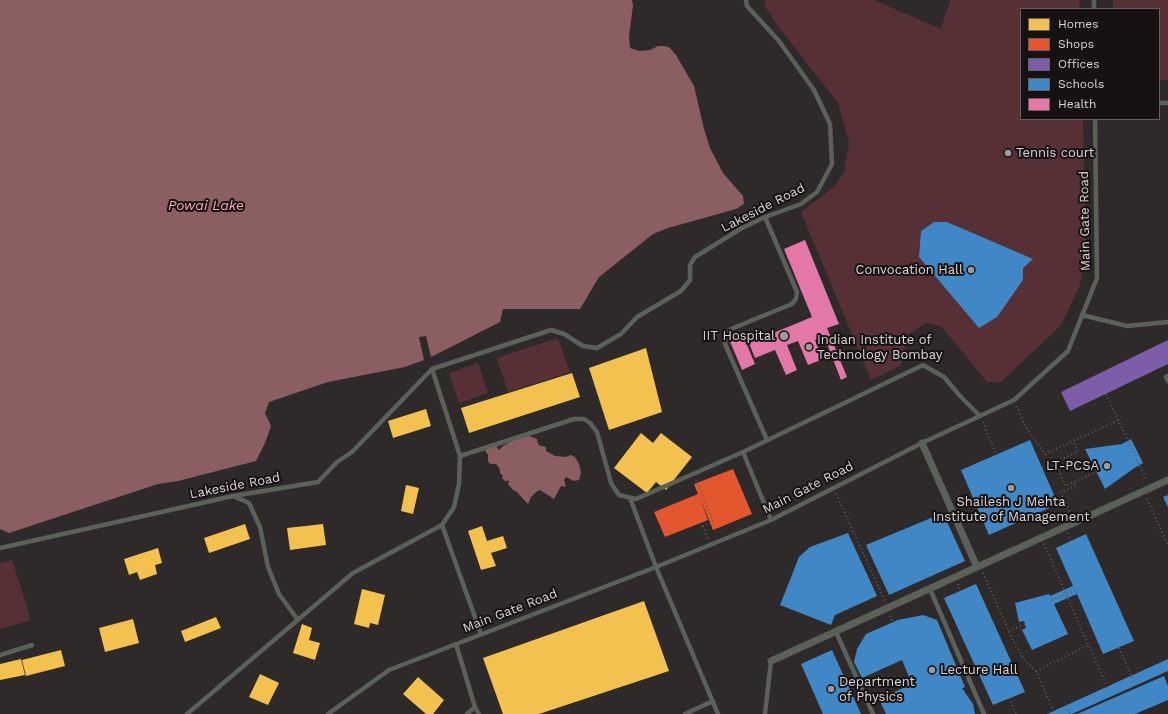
<!DOCTYPE html>
<html>
<head>
<meta charset="utf-8">
<style>
  body { margin:0 }
  #map { position:relative; width:1168px; height:714px; overflow:hidden; background:#2f2a2a; font-family:"Work Sans",sans-serif }
  canvas { display:block }
  .legend { position:absolute; left:1020px; top:8px; width:140px; height:112px; box-sizing:border-box; background:#161212; border:1px solid #656060; margin:0; padding:5px 7px; list-style:none; font-size:12px; color:#dbd6d6 }
  .legend li { display:flex; align-items:center; gap:8px; height:20px }
  .legend b { width:20px; border:1px solid #656060 }
</style>
</head>
<body>
<div id="map">
<canvas width="1168" height="714"></canvas>
<ul class="legend">
<li><b style="height:11px;background:#f2c14e"></b>Homes</li>
<li><b style="height:11px;background:#e4572e"></b>Shops</li>
<li><b style="height:11px;background:#7b5ea7"></b>Offices</li>
<li><b style="height:11px;background:#3f88c5"></b>Schools</li>
<li><b style="height:11px;background:#e377a8"></b>Health</li>
</ul>
</div>
<script>
const ctx = document.querySelector('canvas').getContext('2d');
ctx.lineJoin = 'round';
function paint(path, color) { ctx.fillStyle = color; ctx.fill(path, 'evenodd'); }
const toPath = rows => new Path2D(rows.map(r => 'M' + r).join(''));
function stroke(path, color, width, dash) { ctx.strokeStyle = color; ctx.lineWidth = width; ctx.lineCap = dash ? 'butt' : 'round'; ctx.setLineDash(dash || []); ctx.stroke(path); }
function drawText(font, color, halo, rows, align = 'center') {
  ctx.font = font + ' "Work Sans",sans-serif'; ctx.lineWidth = 4; ctx.setLineDash([]); ctx.textBaseline = 'middle'; ctx.strokeStyle = halo; ctx.fillStyle = color; for (const [text, x, y, turn = 0] of rows) {
    ctx.save(); ctx.translate(x, y); ctx.rotate((+turn || 0) * Math.PI / 180); ctx.textAlign = isNaN(turn) ? turn : align; if (halo) ctx.strokeText(text, 0, 0); ctx.fillText(text, 0, 0); ctx.restore();
  }
}
const green = toPath([
  [766,0,874,0,941,29,950,0,1079,0,1080,9,1021,9,1021,119,1083,119,1086,245,1080,285,1061,325,1001,382,987,382,942,327,926,323,909,334,900,366,871,380,801,212,835,186,844,172,849,143,838,103,777,25,764,5],
  [1113,0,1168,0,1168,80,1159,80,1159,9,1113,9],
  [558,338,570,372,508,392,497,358],
  [478,363,488,393,459,403,449,373],
  [12,560,31,620,0,629,0,563]
]);
const water = toPath([
  [0,0,632,0,633,5,629,37,630,48,639,51,650,50,658,46,663,46,669,47,676,55,694,86,704,129,710,148,723,173,743,196,744,204,736,209,668,228,653,234,599,277,580,309,503,309,500,322,431,357,426,336,419,337,424,360,405,367,328,382,269,402,265,413,271,426,265,443,256,461,178,481,158,484,9,533,0,529],
  [529,436,537,439,538,444,541,446,546,447,546,451,555,456,566,457,571,455,575,457,579,464,581,473,579,480,574,481,566,477,564,480,566,487,561,486,554,499,540,490,536,492,531,497,528,504,516,491,513,490,508,484,509,481,507,480,506,482,502,478,503,476,500,473,500,470,498,466,496,464,491,464,489,463,488,461,488,455,484,449,495,445,499,450,503,446,514,440]
]);
const homes = toPath([
  [646,348,662,412,609,430,589,368],
  [572,373,580,397,469,433,461,408],
  [426,409,431,426,393,438,388,421],
  [641,433,653,443,661,433,692,457,666,490,656,482,647,493,614,468],
  [406,485,419,488,413,514,401,511],
  [245,524,250,539,209,553,204,538],
  [323,524,326,545,290,550,287,528],
  [482,526,487,541,503,536,507,548,491,553,496,566,481,570,468,531],
  [158,548,162,563,155,565,157,574,140,580,137,572,129,575,124,559],
  [362,589,385,595,378,625,370,623,369,628,354,624],
  [644,601,669,671,539,714,503,714,483,658],
  [216,617,221,628,185,642,181,631],
  [133,619,139,643,105,652,99,628],
  [302,624,312,628,309,640,320,643,315,660,293,653],
  [61,650,65,666,26,676,22,660],
  [21,659,25,675,0,680,0,664],
  [260,674,279,683,268,705,249,697],
  [418,677,444,700,433,714,426,714,403,694]
]);
const shops = toPath([
  [733,469,752,514,713,530,700,498,708,520,665,537,654,512,698,494,694,484]
]);
const offices = toPath([
  [1168,340,1168,364,1070,411,1061,392]
]);
const schools = toPath([
  [934,222,947,222,1033,259,1023,268,1023,280,997,317,979,328,919,257,921,231],
  [1131,439,1143,463,1133,469,1105,489,1085,449,1122,444],
  [1030,440,1058,504,989,535,961,470],
  [1168,495,1168,507,1163,497],
  [943,513,965,561,889,595,866,545],
  [848,533,877,596,835,615,831,625,780,605,799,557,810,547],
  [1086,534,1134,641,1103,654,1077,594,1054,604,1068,634,1032,650,1022,630,1026,628,1024,621,1019,622,1015,603,1049,594,1050,596,1073,586,1056,548],
  [976,584,1025,692,993,705,944,598],
  [923,615,937,620,965,687,962,688,973,704,975,714,886,714,879,699,912,684,902,660,862,678,854,662,857,649,866,634,898,620],
  [832,650,861,714,823,714,801,664],
  [1168,659,1168,671,1072,714,1047,714],
  [1164,676,1168,686,1168,700,1135,714,1077,714]
]);
const health = toPath([
  [805,240,839,324,827,328,847,377,841,380,824,336,815,340,823,359,808,365,798,341,787,345,797,370,786,375,775,350,755,358,749,343,812,317,784,249],
  [742,333,755,364,742,370,729,339]
]);
const path = toPath([
  [1106,394,1147,481],
  [1017,406,1025,426,1045,454,1073,441],
  [983,422,996,454],
  [1056,462,1065,486,1096,472],
  [1042,468,1078,452,1073,441,1119,420],
  [696,480,713,522,703,526,708,539],
  [836,494,885,601],
  [1147,499,1168,545],
  [1071,515,1061,492,1076,486,1074,482],
  [1068,533,1072,541],
  [1044,544,1109,691],
  [983,573,1015,645,1026,662,1036,671,1055,714],
  [958,584,960,590],
  [1052,600,1075,590],
  [890,616,893,622],
  [1009,631,1025,624],
  [1119,648,1137,688],
  [1036,671,1089,645],
  [1009,698,1016,714],
  [1068,709,1070,714]
]);
const service = toPath([
  [1094,0,1094,9],
  [1159,103,1168,103],
  [765,217,797,292,796,299,792,304,731,329,726,335,725,344,767,440],
  [1082,315,1127,326,1168,322],
  [432,369,460,456,459,484,454,507,442,525,481,634],
  [1168,376,1166,377,1168,381],
  [743,452,771,520],
  [460,456,574,419,584,419,590,423,597,432,611,483,619,495,636,499,743,452,923,365,944,377,961,397,980,416],
  [233,496,249,503,260,527,268,567,279,594,298,620],
  [630,498,656,567,718,714],
  [0,548,233,496,318,482,337,462,352,452,432,369,551,330,564,334,583,346,597,348,621,334,637,317,681,291,690,280,690,265,695,257,742,228,765,217,801,204,817,192,832,164,830,124,814,90,779,41,747,6,746,0],
  [930,589,984,714],
  [836,632,873,714],
  [456,644,475,707,479,714],
  [0,655,32,645],
  [187,714,353,573,442,525],
  [328,714,389,670,656,567,771,520,922,443,1014,400,1068,351,1097,278,1095,119],
  [467,714,475,707],
  [685,714,713,701],
  [765,714,771,661]
]);
const pedestrian = toPath([
  [922,443,977,567],
  [771,661,1168,480]
]);
const markers = [
  [1008,153,4,"#9f9a9a"],
  [971,270,4,"#9f9a9a"],
  [784,336,5,"#9f9a9a"],
  [809,347,4,"#9f9a9a"],
  [1107,466,4,"#9f9a9a"],
  [1011,488,4,"#9f9a9a"],
  [932,670,4,"#9f9a9a"],
  [831,689,4,"#9f9a9a"]
];
const poiNames = [
  ["Tennis court",1016,153],
  ["Convocation Hall",963,270,"right"],
  ["IIT Hospital",775,336,"right"],
  ["Indian Institute of",817,340],
  ["Technology Bombay",817,355],
  ["LT-PCSA",1099,466,"right"],
  ["Shailesh J Mehta",1011,502,"center"],
  ["Institute of Management",1011,517,"center"],
  ["Lecture Hall",940,670],
  ["Department",839,682],
  ["of Physics",839,697]
];
const streetNames = [
  ["Lakeside Road",763,208,-27],
  ["Main Gate Road",1085,221,-91],
  ["Lakeside Road",235,486,-11],
  ["Main Gate Road",808,488,-27],
  ["Main Gate Road",510,611,-21]
];
const waterNames = [
  ["Powai Lake",206,206]
];
paint(green, '#563034');
paint(water, '#8b5f62');
paint(homes, '#f2c14e');
paint(shops, '#e4572e');
paint(offices, '#7b5ea7');
paint(schools, '#3f88c5');
paint(health, '#e377a8');
stroke(path, '#5a5f5a', 2, [1, 3]);
stroke(service, '#596159', 4.5);
stroke(pedestrian, '#596159', 7);
for (const [x, y, r, color] of markers) { const dot = new Path2D(); dot.arc(x, y, r, 0, 2 * Math.PI); ctx.fillStyle = color; ctx.fill(dot); stroke(dot, '#161212', 1.5); }
drawText('13px', '#dbd6d6', '#161212', poiNames, 'left');
drawText('13px', '#dbd6d6', '#161212', streetNames);
drawText('italic 14px', '#f7a9b0', '#161212', waterNames);
</script>
</body>
</html>
